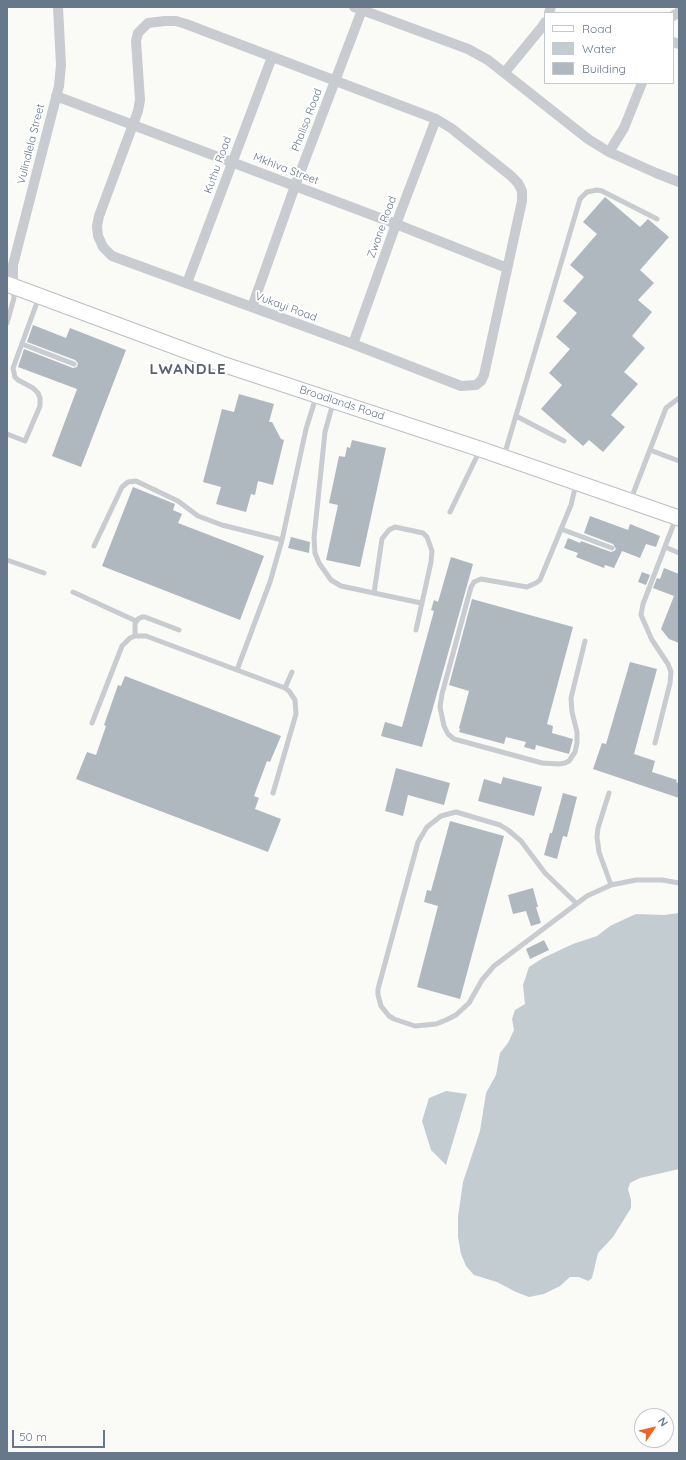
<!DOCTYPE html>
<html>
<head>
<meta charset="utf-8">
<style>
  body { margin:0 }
  #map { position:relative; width:686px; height:1460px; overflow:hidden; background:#fafaf7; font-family:Quicksand,sans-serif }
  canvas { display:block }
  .frame { position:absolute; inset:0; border:8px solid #67788a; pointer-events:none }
  .legend { position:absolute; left:544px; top:12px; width:130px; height:72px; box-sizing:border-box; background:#fff; border:1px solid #c2c9d0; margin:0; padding:5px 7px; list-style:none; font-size:12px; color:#67788a }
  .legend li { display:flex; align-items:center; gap:8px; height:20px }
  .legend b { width:20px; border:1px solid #c2c9d0 }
  .north { position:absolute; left:634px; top:1408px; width:40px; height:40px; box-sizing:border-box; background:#fff; border:1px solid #c2c9d0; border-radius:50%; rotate:55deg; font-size:11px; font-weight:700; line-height:16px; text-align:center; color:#67788a }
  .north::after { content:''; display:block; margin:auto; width:14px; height:18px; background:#ed6424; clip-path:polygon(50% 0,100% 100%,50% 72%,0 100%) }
  .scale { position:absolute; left:12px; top:1430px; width:93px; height:18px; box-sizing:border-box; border:2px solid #67788a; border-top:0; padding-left:5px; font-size:12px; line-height:14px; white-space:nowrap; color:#67788a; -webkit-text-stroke:3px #fff; paint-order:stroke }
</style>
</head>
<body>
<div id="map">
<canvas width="686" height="1460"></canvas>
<div class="frame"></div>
<ul class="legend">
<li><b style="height:5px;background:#fff"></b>Road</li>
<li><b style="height:11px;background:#c2ccd1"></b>Water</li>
<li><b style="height:11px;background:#b0b8bf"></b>Building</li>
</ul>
<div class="north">N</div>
<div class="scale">50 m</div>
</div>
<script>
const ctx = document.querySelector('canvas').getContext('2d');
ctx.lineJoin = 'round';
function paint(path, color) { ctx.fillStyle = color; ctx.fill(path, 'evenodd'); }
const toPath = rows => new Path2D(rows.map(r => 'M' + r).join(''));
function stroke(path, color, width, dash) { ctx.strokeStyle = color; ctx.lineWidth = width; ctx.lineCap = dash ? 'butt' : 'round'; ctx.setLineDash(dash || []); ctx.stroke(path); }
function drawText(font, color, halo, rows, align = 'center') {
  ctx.font = font + ' Quicksand,sans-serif'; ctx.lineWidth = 4; ctx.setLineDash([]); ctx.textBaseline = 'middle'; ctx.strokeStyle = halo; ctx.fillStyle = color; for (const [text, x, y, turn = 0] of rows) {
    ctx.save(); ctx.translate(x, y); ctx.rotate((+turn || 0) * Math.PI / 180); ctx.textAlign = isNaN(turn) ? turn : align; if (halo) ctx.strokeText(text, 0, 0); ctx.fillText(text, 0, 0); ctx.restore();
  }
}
const water = toPath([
  [679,913,679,1169,640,1178,630,1183,628,1189,631,1200,631,1208,613,1237,598,1253,592,1278,588,1281,579,1277,570,1277,560,1286,544,1294,529,1297,516,1292,497,1282,474,1275,466,1266,461,1254,458,1237,458,1217,463,1182,480,1131,486,1093,496,1075,500,1053,508,1043,514,1030,512,1019,515,1010,525,1004,523,985,529,967,543,958,573,944,597,936,610,926,627,918,636,914,664,915],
  [446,1091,467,1094,446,1165,431,1150,422,1121,429,1098]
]);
const building = toPath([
  [605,197,640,227,648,219,669,237,640,270,654,283,638,300,652,312,632,336,645,348,624,372,638,384,611,415,625,427,603,452,589,440,583,446,541,409,562,385,549,373,570,349,556,337,577,313,563,301,584,277,570,265,597,234,583,222],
  [33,325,66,338,70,328,126,350,81,467,52,456,77,389,18,367,24,349,73,368,77,367,78,363,75,360,27,342],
  [239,394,274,404,269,422,272,422,281,439,284,440,273,485,258,481,255,495,251,494,246,512,216,504,221,487,203,482,222,409,234,412],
  [352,440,386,448,360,567,326,560,338,505,329,503,339,456,345,457,347,447,350,448],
  [133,487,175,504,173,510,182,514,178,523,264,556,240,620,102,566],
  [590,516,628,530,630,524,660,536,656,547,646,544,640,558,622,551,614,568,605,565,604,568,576,557,578,553,564,548,568,538,580,543,581,541,611,552,614,551,616,549,613,544,584,533],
  [291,537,310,542,309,553,288,548],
  [451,557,473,564,422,747,381,736,385,722,402,727,434,611,431,610,434,600,438,602],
  [664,568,679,574,679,643,669,639,661,629,674,596,653,588,657,578,660,579],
  [642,572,650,575,646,585,638,582],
  [472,599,573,627,547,724,553,726,552,733,573,739,569,754,536,745,535,750,524,747,526,742,506,737,504,744,459,732,460,729,459,728,469,691,449,685],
  [630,662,657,669,634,754,655,761,652,772,677,780,676,782,679,783,679,798,593,769,602,743,606,744],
  [125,676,281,736,270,762,267,761,254,796,259,798,255,809,281,819,268,852,76,779,87,752,96,755,106,726,104,725,118,685,121,686],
  [396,768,450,783,444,805,408,795,403,816,385,811],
  [503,777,542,787,534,816,478,801,484,779,501,784],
  [563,793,577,797,567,837,563,836,557,859,544,855,550,833,552,833],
  [450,821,504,836,460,999,417,987,438,906,424,902,427,890,431,891],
  [533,888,538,907,536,907,541,923,531,926,526,911,513,914,508,895],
  [544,940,549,950,530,959,526,949]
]);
const service = toPath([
  [7,323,14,298,13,289],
  [22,344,74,364],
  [333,403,325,432,314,538,315,553,319,563,331,580,341,586,421,603],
  [516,416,564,441],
  [7,434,25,441,40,406,40,398,38,393,33,388,18,380,15,377,13,368,39,297],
  [650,450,679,461],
  [504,456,580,199,587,192,597,190,602,191,657,219],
  [576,484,571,505,540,580,536,583,527,587,481,579,474,582,471,587,442,694,440,707,444,726,448,734,454,739,542,763,559,764,565,763,569,761,575,752,577,743,577,732,572,712,571,698,585,641],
  [631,499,666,408,679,398],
  [450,512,480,450],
  [561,529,612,548],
  [94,546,122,487,128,482,136,481,178,501,198,516,222,525,282,540],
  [665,547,679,553],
  [7,560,44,573],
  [73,592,136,621],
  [374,593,382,539,385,535,389,530,395,527,423,533,427,537,432,551,431,562,416,630],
  [135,636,135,624,138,619,142,617,145,617,179,630],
  [285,688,292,672],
  [92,723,122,646,130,638,135,636,146,636,237,670],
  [655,743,670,683,671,672,668,664,652,640,641,615,643,604,676,518],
  [273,793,296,714,295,700,289,691,285,688,237,670,270,582,282,540,306,429,316,397],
  [609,793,598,828,597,837,599,852,611,885],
  [576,903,545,873,521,841,508,830,500,825,456,812,441,816,427,827,418,842,378,989,378,995,381,1006,389,1016,394,1019,415,1026,436,1024,446,1020,456,1015,469,1003,482,980,494,966,587,896,611,885,636,880,662,880,679,883]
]);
const minor = toPath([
  [354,7,468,49,488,60,588,139,609,152,627,160,656,173,679,182],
  [549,13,551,7],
  [673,16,679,12],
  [165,21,176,21,186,24,436,119,451,128,510,175,518,183,522,191,522,201,484,375,481,381,476,385,461,386,353,344,112,256,103,247,98,236,97,226,99,216,138,111,140,100,136,41,138,33,148,23,165,21],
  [673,42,679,44],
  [505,72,542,27,545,22],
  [56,96,396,224,507,268],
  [609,152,624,128,642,83],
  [187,283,272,57],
  [13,286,13,265,59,86,61,65,58,7],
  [252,307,295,186,362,10],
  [353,344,396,224,436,119]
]);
const secondary = toPath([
  [7,284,222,364,480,449,679,518]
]);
const streetNames = [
  ["Phaliso Road",307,120,-69],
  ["Vulindlela Street",31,144,-76],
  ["Kuthu Road",218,165,-70],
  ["Mkhiva Street",286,169,21],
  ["Zwane Road",382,227,-70],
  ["Vukayi Road",286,307,20],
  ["Broadlands Road",342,403,18]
];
const districtNames = [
  ["LWANDLE",188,369]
];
paint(water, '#c2ccd1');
paint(building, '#b0b8bf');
stroke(secondary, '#babfc4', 17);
stroke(service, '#c8cbcf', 5);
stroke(minor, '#c8cbcf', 10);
stroke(secondary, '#fff', 15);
drawText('11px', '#67788a', '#fff', streetNames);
ctx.letterSpacing = '1px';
drawText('bold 15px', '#56616f', '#fff', districtNames);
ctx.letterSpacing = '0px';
</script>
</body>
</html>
